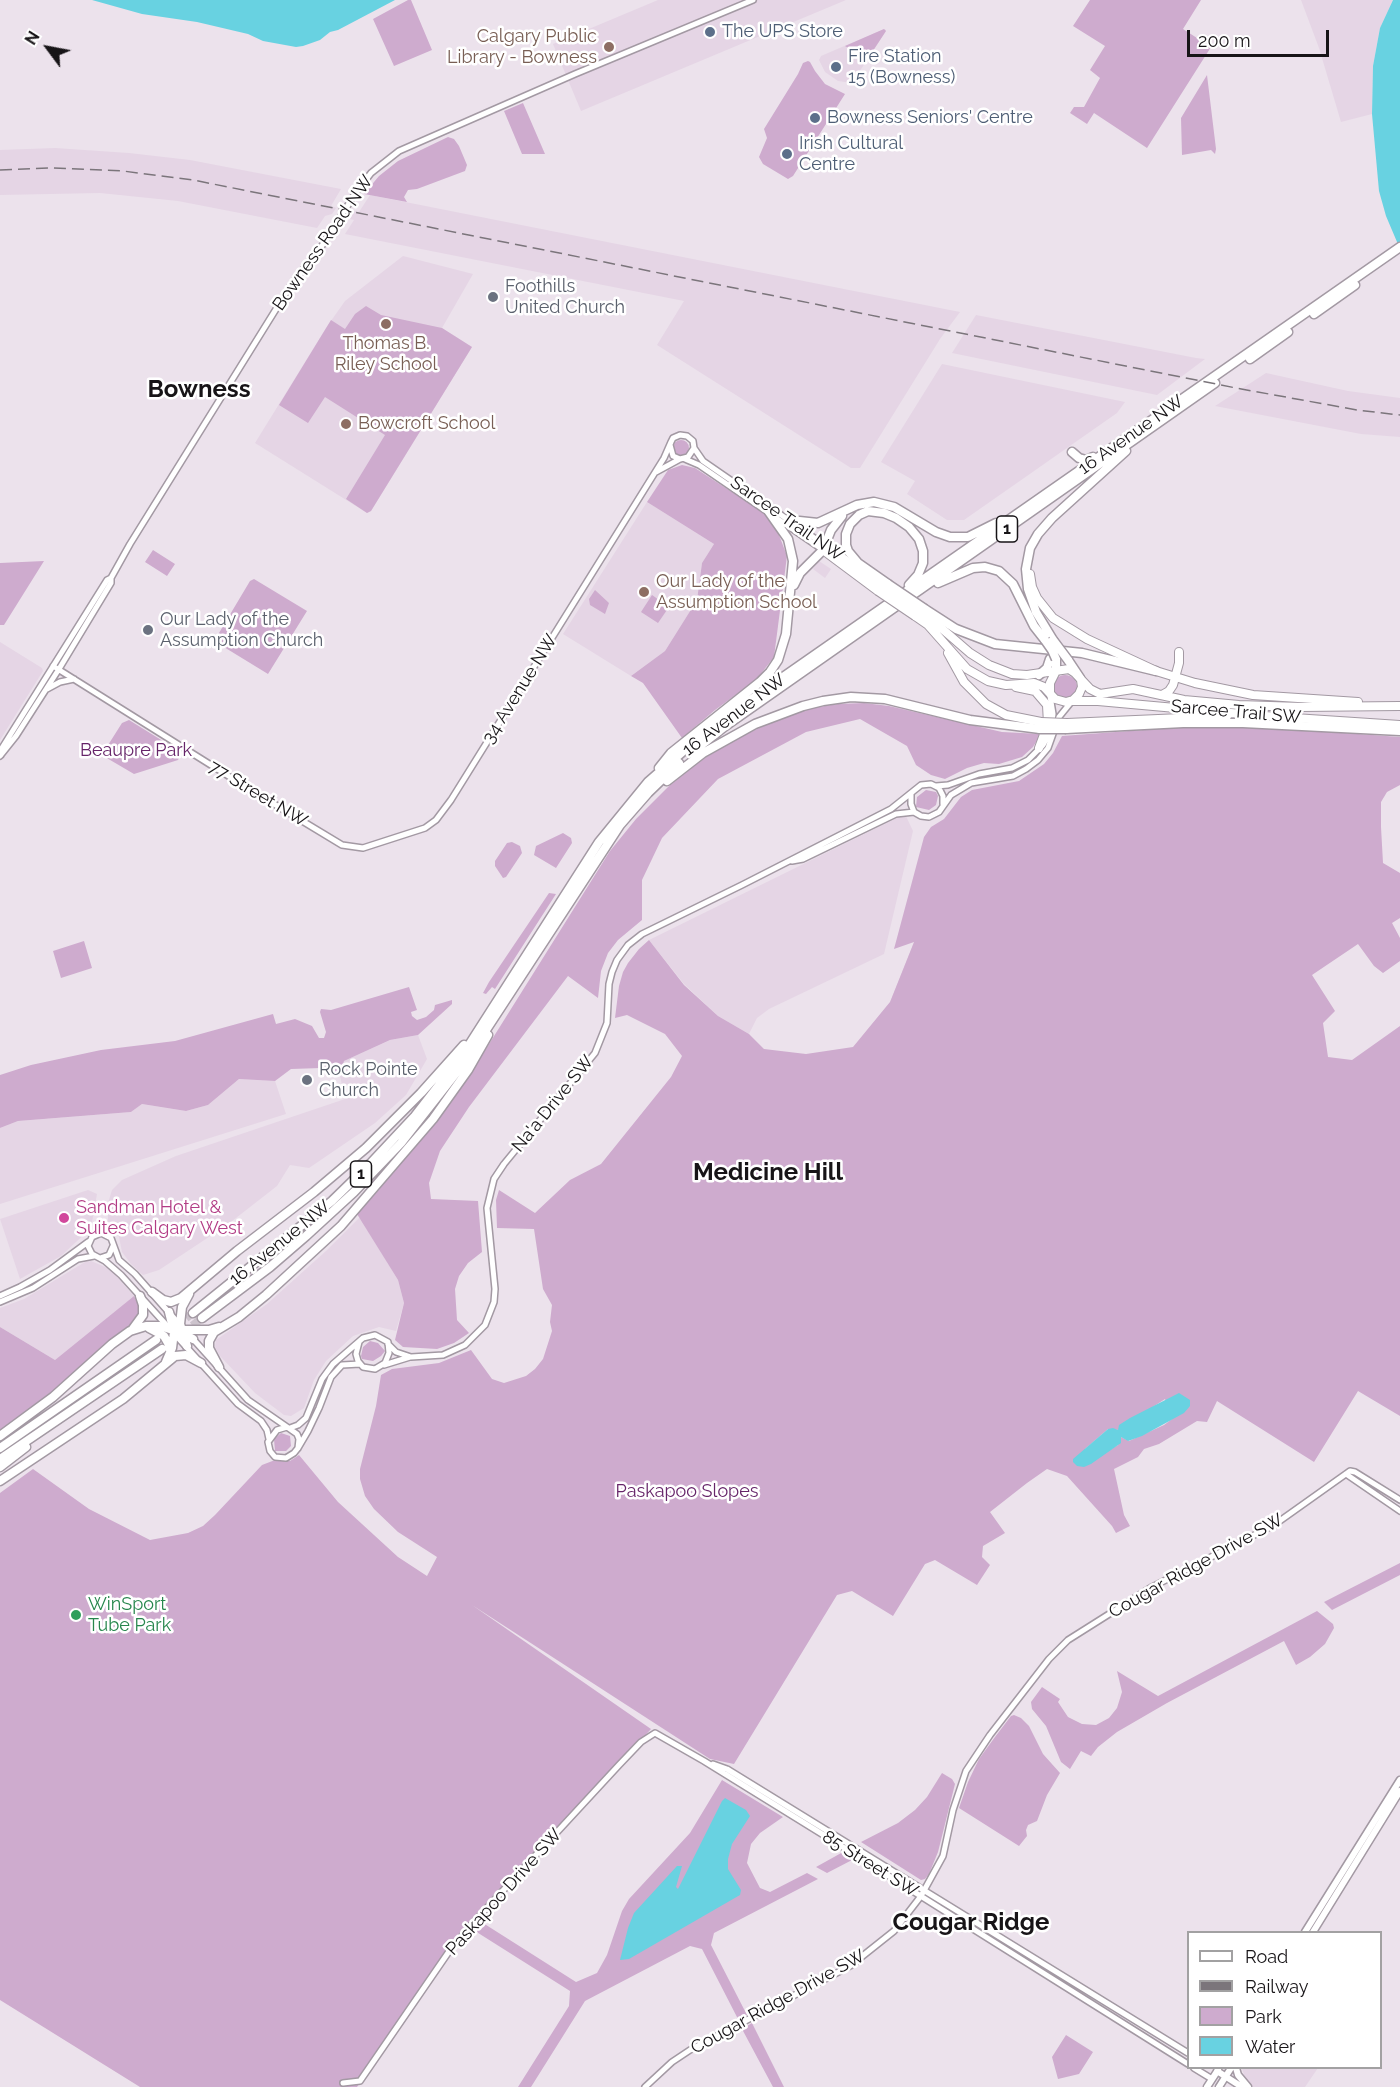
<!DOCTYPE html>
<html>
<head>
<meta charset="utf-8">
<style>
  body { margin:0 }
  #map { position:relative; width:1400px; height:2087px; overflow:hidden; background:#ece2ec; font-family:Raleway,sans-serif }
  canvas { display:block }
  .legend { position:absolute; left:1187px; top:1931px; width:195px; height:138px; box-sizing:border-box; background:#fff; border:2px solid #a2a1a2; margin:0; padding:8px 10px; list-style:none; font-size:18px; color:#171417 }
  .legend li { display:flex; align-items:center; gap:12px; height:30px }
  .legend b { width:30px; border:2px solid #a2a1a2 }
  .north { position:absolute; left:18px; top:18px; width:60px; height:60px; -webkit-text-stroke:4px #fff; paint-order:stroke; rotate:302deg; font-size:16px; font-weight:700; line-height:24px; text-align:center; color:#171417 }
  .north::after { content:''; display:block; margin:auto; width:21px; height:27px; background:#171417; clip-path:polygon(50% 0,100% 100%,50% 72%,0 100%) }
  .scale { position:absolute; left:1187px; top:30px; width:142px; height:27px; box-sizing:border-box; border:3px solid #171417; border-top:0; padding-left:8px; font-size:18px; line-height:21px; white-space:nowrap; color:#171417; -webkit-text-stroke:4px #fff; paint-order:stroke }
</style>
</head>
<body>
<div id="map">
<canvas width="1400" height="2087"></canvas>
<ul class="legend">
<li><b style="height:8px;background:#fff"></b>Road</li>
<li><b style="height:8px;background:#7b757b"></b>Railway</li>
<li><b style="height:16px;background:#ceabce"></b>Park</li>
<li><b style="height:16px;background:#68d2e1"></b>Water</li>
</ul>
<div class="north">N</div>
<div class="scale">200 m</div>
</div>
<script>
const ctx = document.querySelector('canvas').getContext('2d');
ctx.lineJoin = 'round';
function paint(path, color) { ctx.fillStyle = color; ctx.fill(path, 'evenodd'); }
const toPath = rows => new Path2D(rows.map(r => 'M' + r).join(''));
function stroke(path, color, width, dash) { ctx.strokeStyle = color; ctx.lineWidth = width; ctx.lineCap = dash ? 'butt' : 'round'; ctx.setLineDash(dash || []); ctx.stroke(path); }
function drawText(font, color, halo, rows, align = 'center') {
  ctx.font = font + ' Raleway,sans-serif'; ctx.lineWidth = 5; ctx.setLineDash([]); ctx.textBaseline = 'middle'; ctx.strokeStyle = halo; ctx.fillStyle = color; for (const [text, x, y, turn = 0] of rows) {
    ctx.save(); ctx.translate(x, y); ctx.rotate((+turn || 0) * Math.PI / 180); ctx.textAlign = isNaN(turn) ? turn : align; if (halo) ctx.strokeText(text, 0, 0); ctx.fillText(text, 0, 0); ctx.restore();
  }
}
const built = toPath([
  [658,0,846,0,581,111,553,44],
  [1301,0,1393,0,1380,28,1373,66,1372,114,1341,122,1319,48],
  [884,29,886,30,884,34,852,83,838,81,825,72,819,60,821,56],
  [55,148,129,153,190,160,341,189,331,206,336,208,332,214,325,216,317,228,178,201,100,193,0,195,0,150],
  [370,195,960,312,940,339,860,468,851,468,657,345,684,301,345,234,354,220,350,219,355,211,359,212],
  [403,256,473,274,442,328,472,347,371,511,367,513,255,443,326,328,345,301],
  [976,315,1196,358,1205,359,1157,395,952,353],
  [942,364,1125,402,1117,413,964,520,947,520,907,494,915,481,881,462],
  [1266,373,1348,391,1400,398,1400,437,1361,434,1215,406],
  [647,502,714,544,702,563,697,600,665,651,631,676,563,634],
  [819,561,831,569,825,578,813,569],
  [0,642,42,668,43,671,0,740],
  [905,814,913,831,884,954,769,1009,757,1018,749,1034,718,1016,684,984,649,940],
  [418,1035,427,1059,406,1095,375,1123,309,1168,290,1165,277,1186,227,1225,159,1270,143,1275,131,1264,122,1252,119,1237,108,1222,108,1203,112,1190,122,1180,176,1156,345,1099,340,1076,344,1061,390,1040],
  [239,1079,275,1081,286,1114,0,1204,0,1128,18,1121,131,1112,142,1104,186,1111,208,1105],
  [88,1190,97,1194,91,1228,61,1256,20,1279,0,1219],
  [360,1217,398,1280,404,1303,396,1331,379,1327,353,1336,326,1361,314,1380,304,1408,291,1416,284,1415,255,1393,220,1356,215,1347,216,1340,267,1304,326,1251],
  [91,1261,110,1269,134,1296,55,1360,0,1327,0,1308,24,1299,85,1262],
  [1242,2068,1318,2068,1305,2087,1252,2087,1245,2079]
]);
const green = toPath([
  [408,0,411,0,432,50,394,66,373,19],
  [1090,0,1201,0,1183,29,1211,47,1147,148,1094,113,1087,124,1070,113,1074,107,1084,107,1100,78,1090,70,1105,46,1073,26],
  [884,29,886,31,867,60,845,46],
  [808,61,810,62,815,71,825,84,845,94,793,176,788,179,763,164,759,157,767,138,764,129,798,74,803,63],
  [1207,75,1216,149,1215,154,1211,150,1182,155,1181,118],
  [523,103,545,154,522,154,504,111],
  [448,137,454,139,459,146,467,165,465,171,417,189,408,190,404,197,407,202,364,194,379,176,398,161],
  [366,306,381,315,442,328,472,347,371,511,367,513,346,499,385,435,325,397,308,423,279,405,331,320,345,329,355,314],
  '673 448a8 8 0 1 1 16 0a8 8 0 1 1-16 0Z',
  [682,465,695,468,761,511,776,527,787,556,774,657,756,680,715,710,682,738,643,683,631,676,665,651,697,600,702,563,714,544,647,502,668,470],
  [153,550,175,564,167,576,145,562],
  [44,561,4,625,0,625,0,563],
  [254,579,307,611,268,674,219,644,216,638,250,581],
  [595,590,609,603,605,614,590,605,589,599],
  [652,595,669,607,658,623,641,612],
  '1053 687a12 12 0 1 1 24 0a12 12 0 1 1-24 0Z',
  [864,703,889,706,1002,732,1041,734,1033,747,1022,757,999,764,984,763,967,768,945,779,931,775,916,765,907,746,860,719,806,732,718,779,662,838,642,880,642,920,618,940,608,953,601,971,598,998,568,976,469,1107,440,1151,429,1183,431,1199,478,1201,482,1252,468,1263,459,1276,455,1289,457,1320,469,1333,454,1343,437,1349,403,1347,395,1340,404,1303,398,1280,357,1214,378,1191,469,1076,610,851,636,819,669,786,706,757,748,733,784,717,812,708,838,704],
  [129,720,179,751,180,756,178,760,134,774,105,757,103,753,122,723],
  [1196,726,1247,726,1400,737,1400,785,1387,792,1381,802,1381,827,1383,863,1400,873,1400,918,1392,923,1400,938,1400,961,1383,973,1374,966,1358,944,1312,975,1335,1011,1323,1023,1328,1057,1352,1060,1400,1026,1400,1416,1358,1391,1314,1462,1217,1401,1207,1422,1197,1421,1159,1444,1144,1449,1138,1457,1114,1469,1124,1515,1130,1526,1116,1533,1112,1526,1067,1476,1047,1469,1027,1483,990,1512,1005,1533,983,1546,982,1557,990,1565,977,1585,935,1560,925,1564,893,1616,852,1591,837,1595,734,1764,710,1759,472,1605,651,1729,450,1950,357,2087,140,2087,0,2000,0,1493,33,1469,89,1509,150,1540,188,1533,203,1526,215,1515,262,1465,275,1460,290,1461,299,1455,338,1502,398,1557,427,1576,437,1557,398,1532,374,1509,365,1496,360,1479,360,1469,376,1406,381,1375,392,1369,439,1363,471,1350,492,1379,504,1383,526,1376,535,1369,543,1359,552,1331,550,1322,552,1305,543,1289,534,1229,497,1228,496,1200,499,1190,535,1213,570,1180,601,1164,671,1077,682,1056,665,1034,627,1015,615,1018,619,986,623,972,628,963,639,949,649,940,684,985,718,1016,749,1034,764,1049,806,1054,853,1047,890,1002,914,942,894,949,924,837,931,827,944,819,961,797,972,790,1019,781,1044,764,1053,753,1062,736],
  [1165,1399,1172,1419,1164,1425,1129,1441,1121,1437,1118,1445,1098,1457,1085,1449,1108,1429,1118,1430],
  [926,790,936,792,938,796,936,805,929,810,916,807,917,797],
  [563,833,571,838,572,843,556,868,534,855,536,846],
  [512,842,520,846,522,853,506,877,503,878,495,866,495,861,507,843],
  [549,893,556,894,495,989,492,987,486,994,483,993,489,982],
  [84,941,92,968,61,978,53,951],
  [409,987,417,1010,411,1012,412,1016,417,1020,426,1017,434,1010,435,1005,452,1000,452,1004,418,1035,390,1040,344,1061,340,1076,321,1068,291,1069,275,1081,239,1079,208,1105,186,1111,142,1104,131,1112,18,1121,0,1128,0,1075,31,1065,101,1050,175,1041,273,1014,276,1024,295,1019,312,1026,319,1038,324,1038,326,1032,320,1012,321,1009,331,1010],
  [134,1296,141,1311,135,1324,109,1343,31,1410,0,1432,0,1327,55,1360],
  [370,1341,378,1343,385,1351,381,1356,373,1361,362,1359,361,1356,363,1347],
  [281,1433,290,1436,291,1446,286,1451,275,1451,274,1439],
  [1400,1563,1400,1575,1332,1610,1324,1602],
  [1317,1611,1333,1624,1334,1628,1325,1644,1310,1657,1296,1665,1284,1641,1167,1703,1117,1732,1098,1747,1091,1756,1081,1751,1070,1769,1061,1762,1046,1726,1032,1709,1031,1702,1042,1687,1060,1699,1058,1702,1068,1717,1082,1724,1096,1725,1109,1718,1117,1708,1122,1692,1117,1671,1158,1696],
  [1014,1715,1021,1718,1029,1726,1043,1754,1060,1773,1047,1795,1037,1821,1028,1825,1026,1830,1027,1836,1019,1846,959,1808,968,1782,979,1759,995,1737,1011,1716],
  [942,1773,952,1779,955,1784,938,1852,929,1874,925,1879,921,1880,861,1842,898,1823,915,1810,927,1797],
  [722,1780,783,1817,760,1833,751,1844,747,1863,760,1888,770,1892,807,1873,818,1879,714,1933,711,1945,747,2015,738,2019,702,1949,690,1946,585,2001,531,2087,518,2087,569,2006,570,1991,475,1931,483,1923,576,1982,597,1973,607,1955,622,1911,629,1899,690,1833],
  [843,1852,854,1859,827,1873,816,1867],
  [752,2023,784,2087,773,2087,742,2029],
  [1066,2035,1093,2052,1079,2074,1058,2079,1052,2057]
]);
const water = toPath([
  [92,0,395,0,338,30,330,32,320,40,303,46,296,47,263,41,248,34,197,22,142,14],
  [1393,0,1400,0,1400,249,1386,216,1379,191,1372,114,1373,66,1380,28],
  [1179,1393,1190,1400,1190,1406,1184,1413,1142,1436,1128,1441,1121,1437,1121,1443,1091,1464,1084,1467,1077,1466,1073,1462,1073,1459,1108,1429,1113,1428,1118,1430,1119,1425,1130,1418],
  [725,1798,746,1810,750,1816,732,1844,728,1859,728,1869,741,1890,740,1895,629,1959,620,1960,628,1928,634,1913,677,1866,682,1866,676,1887,678,1889,722,1801]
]);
const motorwayTunnel = toPath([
  [183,1333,202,1318],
  [157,1339,193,1313]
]);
const tertiary = toPath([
  [694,448,703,461,826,546],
  [685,459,699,465,823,550],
  [656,472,680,459],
  [53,666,246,787,342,845,363,848,425,828,436,820,451,800,664,458,671,442,673,438,680,435,687,436,693,441,694,448,688,457,680,459,673,456,670,445],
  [47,689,60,682,74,679],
  [1,755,2,748,107,580,111,578],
  [0,756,16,736,59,669,111,583,111,578,130,544,291,285,324,243,355,194,371,173,399,151,575,74,753,0],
  [936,786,948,785,979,774,1012,768,1028,760,1043,745,1050,732,1053,714,1050,696],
  [911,794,911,804,914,812,921,816,929,817,939,812,951,795,971,783,1013,776,1026,769,1038,760,1048,748,1059,717,1072,701],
  [792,861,803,859,896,814,914,812],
  [100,1258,109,1255,113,1246],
  [0,1296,20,1287,50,1270,88,1242],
  [0,1302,33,1288,78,1259,94,1256],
  [180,1325,135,1274,119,1260,111,1238,101,1233,92,1237,88,1246,92,1254,105,1261,121,1275,238,1404,261,1421,267,1430,269,1439],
  [193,1339,248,1400,287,1427],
  [388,1344,396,1352,411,1357,443,1355,465,1345,485,1325,494,1302,495,1289,487,1208,494,1179,504,1164,595,1053,607,1023,609,984,612,972,617,960,628,945,642,934,742,885,891,809,921,785,931,784,939,788,943,796,943,804],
  [384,1365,410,1357],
  [290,1428,298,1425,306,1418,322,1379,333,1364,363,1338,375,1335,388,1342,389,1353,385,1363,375,1369,363,1367,358,1361,356,1354,359,1342],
  [298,1448,299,1439,297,1434,287,1427,277,1430,268,1442,270,1451,275,1457,286,1458,294,1453,298,1448,308,1431,319,1408,331,1377,342,1365,360,1364],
  [1346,1474,1400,1511],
  [713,1764,727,1769,1188,2053],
  [1194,2068,1212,2079],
  [343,2083,360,2081,450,1950,473,1923,619,1765,641,1742,655,1733,704,1761,822,1834,1188,2064],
  [645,2087,672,2062,690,2050,850,1966,894,1931,921,1896,943,1856,953,1810,966,1771,990,1735,1049,1659,1068,1640,1152,1587,1274,1525,1350,1471,1355,1472,1400,1500]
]);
const secondary = toPath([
  [1305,1932,1400,1780],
  [1313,1932,1400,1791],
  [1236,2068,1238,2075,1248,2087],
  [1217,2071,1242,2087],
  [1207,2087,1218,2070],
  [1219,2087,1231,2068]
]);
const trunk = toPath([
  [826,546,883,587],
  [823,550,878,591],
  [1030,574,1032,587,1037,598,1053,618,1087,639,1156,671,1195,683,1253,695,1358,702],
  [920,612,940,627,970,653,989,665,1012,674,1027,675,1069,669,1075,673,1090,689,1100,694,1133,689,1184,700,1239,705,1301,707,1400,706],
  [915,616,928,625,967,669,988,681,1006,685,1034,683,1044,687,1055,699,1066,702,1073,700,1079,694,1082,687,1081,680],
  [948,653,964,682,986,704,1006,715,1041,722],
  [1016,687,1035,691,1047,705,1048,724,1039,748],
  [1050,693,1050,683,1056,671],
  [1162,695,1169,691,1173,685,1179,663,1179,652],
  [1072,701,1098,701,1264,716,1400,725],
  [1067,723,1227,716]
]);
const motorway = toPath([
  [1314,314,1355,285],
  [1250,359,1288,332],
  [1072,452,1079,458,1086,460,1093,457],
  [790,520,818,523,857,505,874,502,894,507,936,532,950,537,968,537,996,523],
  [938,583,973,568,985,567,999,571,1013,584,1034,626,1045,640],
  [888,584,858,563,848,551,846,545,846,534,850,524,859,515,868,511,884,513,896,518,909,527,919,539,923,551,923,563,918,575,909,585],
  [794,585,800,573,823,550,831,530,842,516],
  [925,609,956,629,995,644,1082,653,1156,671],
  [1053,640,1036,612,1028,589,1026,569,1030,548,1038,534,1052,518,1126,451],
  [1068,660,1080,678],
  [1056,671,1056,659],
  [1039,675,1047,668,1050,659],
  [1066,729,1183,723,1243,723,1400,731],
  [691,753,724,727,1215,383],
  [659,768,671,753,760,682,770,672,778,660,786,634,793,561,788,539,769,512],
  [667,781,703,753,755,724,803,706,823,701,851,697,885,699,970,720,1040,729],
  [152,1292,163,1300,171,1302,181,1298,237,1251,314,1192,366,1148,421,1093,464,1045],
  [193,1313,332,1201,371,1163,415,1116,464,1053,599,842,648,782,704,733,763,691,1400,247],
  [202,1318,270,1267,306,1236,354,1192,401,1143,467,1059,620,825,648,793,679,763],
  [149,1328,164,1336,168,1343,170,1350],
  [132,1330,143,1315,143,1305,140,1296],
  [181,1330,209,1330,219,1327],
  [187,1346,180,1324,182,1307,189,1294],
  [166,1362,172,1348,174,1332,169,1312],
  [219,1367,209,1348,209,1341,214,1332,239,1317,266,1295,341,1226,433,1119,468,1070,488,1035],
  [0,1436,53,1397,112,1344,130,1331,146,1326,160,1326,182,1333,193,1339],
  [0,1448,156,1340],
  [0,1459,162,1349],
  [0,1467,26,1447],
  [0,1481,123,1399,175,1356,186,1355,201,1363]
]);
const rail = toPath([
  [0,170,51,168,123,171,193,180,1236,388,1357,410,1400,415]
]);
const trunkBridge = toPath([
  [883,587,920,612],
  [878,591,915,616],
  [1041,722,1067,723]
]);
const motorwayBridge = toPath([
  [888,584,925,609],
  [1045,640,1052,650,1056,659],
  [1053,640,1068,660],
  [1040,729,1066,729]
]);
const markers = [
  [710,32,6,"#5c6f8a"],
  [609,47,6,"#8d6e63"],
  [836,67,6,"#5c6f8a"],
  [815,118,6,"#5c6f8a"],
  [787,154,6,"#5c6f8a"],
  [493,297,6,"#6b7280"],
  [386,324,6,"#8d6e63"],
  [346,424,6,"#8d6e63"],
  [644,592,6,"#8d6e63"],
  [148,630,6,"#6b7280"],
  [307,1080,6,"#6b7280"],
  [64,1218,6,"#d1479c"],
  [76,1615,6,"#2e9e5b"]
];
const shields = [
  [1007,529,21],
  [361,1174,21]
];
const shieldNames = [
  ["1",1007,529],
  ["1",361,1174]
];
const serviceNames = [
  ["The UPS Store",722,32],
  ["Fire Station",848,57],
  ["15 (Bowness)",848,78],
  ["Bowness Seniors' Centre",827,118],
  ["Irish Cultural",799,144],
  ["Centre",799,165]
];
const educationNames = [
  ["Calgary Public",597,37,"right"],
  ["Library - Bowness",597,58,"right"],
  ["Thomas B.",386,344,"center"],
  ["Riley School",386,365,"center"],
  ["Bowcroft School",358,424],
  ["Our Lady of the",656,582],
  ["Assumption School",656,603]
];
const streetNames = [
  ["Bowness Road NW",323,243,-55],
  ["16 Avenue NW",1131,435,-35],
  ["Sarcee Trail NW",787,519,35],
  ["34 Avenue NW",520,689,-58],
  ["Sarcee Trail SW",1236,712,5],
  ["16 Avenue NW",734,715,-37],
  ["77 Street NW",258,794,31],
  ["Na'a Drive SW",553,1104,-51],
  ["16 Avenue NW",280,1243,-39],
  ["Cougar Ridge Drive SW",1196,1566,-29],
  ["85 Street SW",870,1864,32],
  ["Paskapoo Drive SW",504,1892,-48],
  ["Cougar Ridge Drive SW",778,2002,-29]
];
const worshipNames = [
  ["Foothills",505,287],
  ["United Church",505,308],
  ["Our Lady of the",160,620],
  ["Assumption Church",160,641],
  ["Rock Pointe",319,1070],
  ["Church",319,1091]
];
const parkNames = [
  ["Beaupre Park",136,751],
  ["Paskapoo Slopes",687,1492]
];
const hotelNames = [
  ["Sandman Hotel &",76,1208],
  ["Suites Calgary West",76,1229]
];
const leisureNames = [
  ["WinSport",88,1605],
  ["Tube Park",88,1626]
];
const districtNames = [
  ["Bowness",199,390],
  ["Medicine Hill",768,1173],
  ["Cougar Ridge",971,1923]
];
paint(built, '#e5d5e5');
paint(green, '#ceabce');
paint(water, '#68d2e1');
stroke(motorwayTunnel, '#ccc3cc', 8, [8, 4]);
stroke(tertiary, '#a399a3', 8);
stroke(secondary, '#a399a3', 9);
stroke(trunk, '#a399a3', 10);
stroke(motorway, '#a399a3', 11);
stroke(tertiary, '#fff', 5);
stroke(secondary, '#fff', 6);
stroke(trunk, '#fff', 8);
stroke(motorway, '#fff', 8);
stroke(rail, '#7b757b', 1.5, [12, 6]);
stroke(trunkBridge, '#a399a3', 10, []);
stroke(motorwayBridge, '#a399a3', 11, []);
stroke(trunkBridge, '#fff', 8);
stroke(motorwayBridge, '#fff', 8);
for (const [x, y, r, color] of markers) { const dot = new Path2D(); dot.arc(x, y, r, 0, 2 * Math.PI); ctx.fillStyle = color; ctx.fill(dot); stroke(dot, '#fff', 2); }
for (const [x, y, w] of shields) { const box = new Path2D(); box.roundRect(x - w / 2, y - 13, w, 26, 4.5); ctx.fillStyle = '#fff'; ctx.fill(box); stroke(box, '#171417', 1.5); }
drawText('bold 16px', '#171417', null, shieldNames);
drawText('18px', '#4e5e75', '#fff', serviceNames, 'left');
drawText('18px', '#785e54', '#fff', educationNames, 'left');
drawText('18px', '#171417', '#fff', streetNames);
drawText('18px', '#5b616d', '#fff', worshipNames, 'left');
drawText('18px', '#662469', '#fff', parkNames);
drawText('18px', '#b23c85', '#fff', hotelNames, 'left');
drawText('18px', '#27864d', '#fff', leisureNames, 'left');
drawText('bold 24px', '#171417', '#fff', districtNames);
</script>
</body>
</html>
